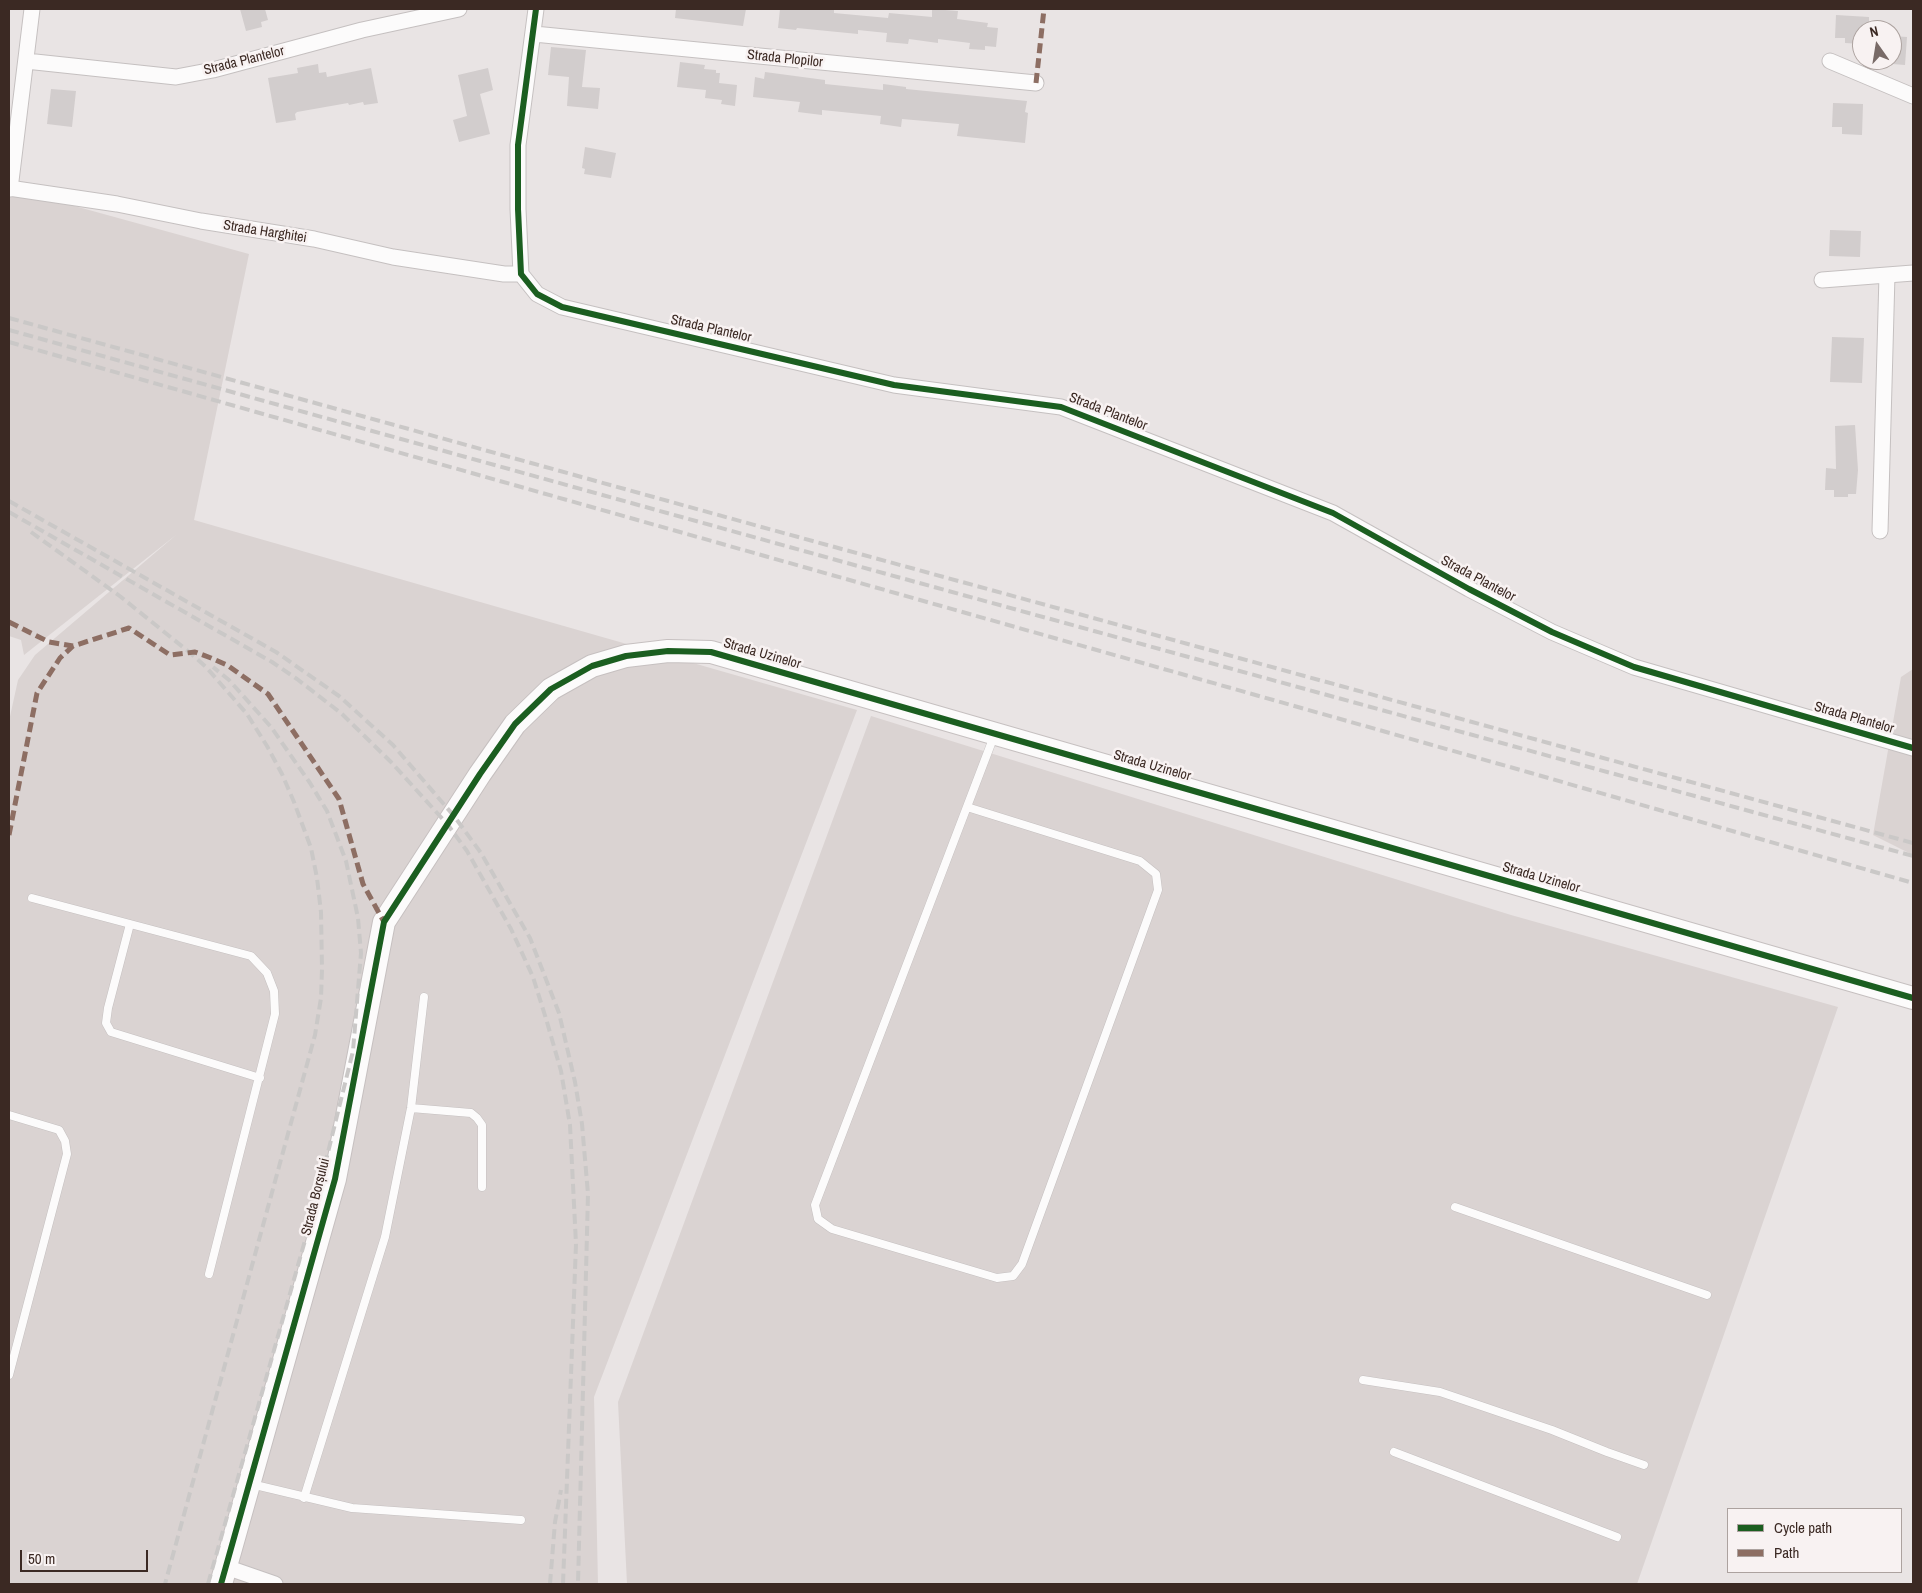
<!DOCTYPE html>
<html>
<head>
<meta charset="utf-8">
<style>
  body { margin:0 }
  #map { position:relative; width:1922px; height:1593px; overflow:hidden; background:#e9e4e4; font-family:"Archivo Narrow",sans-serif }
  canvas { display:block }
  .frame { position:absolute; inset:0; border:10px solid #3b2923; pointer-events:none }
  .legend { position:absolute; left:1727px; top:1508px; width:175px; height:65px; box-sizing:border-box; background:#f8f2f2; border:1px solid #aca29f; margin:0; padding:6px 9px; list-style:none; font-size:15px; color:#3b2923 }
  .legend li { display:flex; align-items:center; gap:10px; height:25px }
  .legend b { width:25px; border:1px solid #aca29f }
  .north { position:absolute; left:1852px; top:20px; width:50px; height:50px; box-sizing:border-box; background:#f8f2f2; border:1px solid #aca29f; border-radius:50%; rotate:347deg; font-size:14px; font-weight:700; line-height:20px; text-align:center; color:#3b2923 }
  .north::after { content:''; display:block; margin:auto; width:18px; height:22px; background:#786a67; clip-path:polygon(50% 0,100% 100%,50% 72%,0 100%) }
  .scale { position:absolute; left:20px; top:1550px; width:128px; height:22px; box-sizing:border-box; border:2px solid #3b2923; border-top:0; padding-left:6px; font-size:15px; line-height:18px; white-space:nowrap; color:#3b2923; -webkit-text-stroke:4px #f8f2f2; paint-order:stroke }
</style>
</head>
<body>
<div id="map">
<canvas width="1922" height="1593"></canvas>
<div class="frame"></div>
<ul class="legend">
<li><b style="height:6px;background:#1b5e20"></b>Cycle path</li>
<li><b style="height:6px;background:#8d6e63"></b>Path</li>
</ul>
<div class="north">N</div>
<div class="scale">50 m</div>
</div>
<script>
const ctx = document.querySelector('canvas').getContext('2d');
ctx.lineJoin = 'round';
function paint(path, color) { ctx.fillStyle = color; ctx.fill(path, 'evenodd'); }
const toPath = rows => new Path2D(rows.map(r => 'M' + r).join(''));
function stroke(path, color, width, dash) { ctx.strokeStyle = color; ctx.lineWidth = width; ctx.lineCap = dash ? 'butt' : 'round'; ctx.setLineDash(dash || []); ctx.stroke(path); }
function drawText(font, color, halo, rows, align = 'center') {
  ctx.font = font + ' "Archivo Narrow",sans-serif'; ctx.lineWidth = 5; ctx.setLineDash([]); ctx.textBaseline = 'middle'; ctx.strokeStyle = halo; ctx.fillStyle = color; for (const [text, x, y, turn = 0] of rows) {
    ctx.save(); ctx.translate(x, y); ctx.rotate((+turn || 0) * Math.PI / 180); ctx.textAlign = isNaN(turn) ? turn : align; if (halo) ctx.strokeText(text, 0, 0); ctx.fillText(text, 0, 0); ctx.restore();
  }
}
const built = toPath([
  [9,188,249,254,194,520,857,710,594,1397,598,1584,9,1584,9,721,18,680,35,655,176,535,24,655,21,640,9,636],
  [1913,669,1913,855,1873,835,1901,677],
  [871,716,1511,915,1838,1007,1637,1584,627,1584,618,1402]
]);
const building = toPath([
  [240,9,265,9,268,20,261,22,262,27,246,31],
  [676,9,746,9,743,26,675,18],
  [780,9,834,9,834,13,888,18,889,13,932,17,932,9,958,11,957,19,988,23,987,27,998,28,996,47,985,46,985,50,969,49,970,43,938,39,938,43,909,39,908,44,886,42,887,33,858,30,858,34,797,28,796,30,778,28],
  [1836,15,1869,17,1869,30,1862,30,1862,44,1845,43,1845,38,1835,38],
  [1892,36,1907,37,1905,65,1892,64],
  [551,47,586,50,582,87,600,88,598,109,567,106,569,77,548,75],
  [680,62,705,65,704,69,716,70,716,73,720,73,719,83,737,85,735,106,721,104,722,100,705,98,706,90,677,87],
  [318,64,319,73,326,72,327,77,371,68,378,103,364,105,363,102,349,105,348,103,297,112,295,114,296,120,276,123,268,78,298,73,297,68],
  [488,68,493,90,480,94,490,134,459,142,453,120,467,116,458,75],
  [765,72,825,80,825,84,883,90,883,84,906,87,906,89,1027,101,1025,112,1028,113,1025,143,957,136,959,124,902,119,901,127,880,124,881,116,822,110,822,115,798,112,800,102,753,97,755,77,764,79],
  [51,89,76,91,72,127,47,124],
  [1833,103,1863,104,1862,135,1842,134,1842,127,1832,127],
  [585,147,616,153,611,178,584,174,585,169,582,168],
  [1830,230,1861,231,1860,257,1829,256],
  [1832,337,1864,338,1862,383,1830,382],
  [1855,425,1858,470,1856,494,1848,494,1848,497,1834,497,1834,490,1825,490,1826,468,1836,469,1835,426]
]);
const lane = toPath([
  [967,807,1140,861,1156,874,1158,890,1022,1264,1013,1276,997,1278,832,1229,818,1219,815,1205,994,736],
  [32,898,251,956,267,973,274,991,275,1014,209,1274],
  [130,924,108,1008,106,1023,111,1032,260,1078],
  [411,1108,471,1113,477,1118,482,1125,482,1187],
  [9,1115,59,1130,65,1141,67,1154,9,1375],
  [1455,1207,1707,1295],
  [1363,1380,1440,1392,1552,1430,1607,1452,1644,1465],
  [1394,1452,1617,1537],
  [251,1484,352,1508,521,1520],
  [304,1498,385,1237,411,1108,424,997]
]);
const street = toPath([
  [536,9,518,145,518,209,521,274,537,294,562,307,894,385,1061,407,1333,513,1469,589,1552,632,1634,667,1913,748],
  [534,34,1036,83],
  [26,61,176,77,213,70,362,30,459,9],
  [1830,61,1913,96],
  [9,188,117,204,201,221,314,239,393,257,504,274,521,274],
  [10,189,32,9],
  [1822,280,1913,273],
  [1880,531,1887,275],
  [226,1567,275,1584]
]);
const secondary = toPath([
  [221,1584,335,1179,384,922,480,774,515,724,551,689,592,666,626,656,668,651,711,652,1913,998]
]);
const rail = toPath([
  [9,318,758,526,1913,843],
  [9,330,883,573,1913,856],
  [9,342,1531,773,1913,883],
  [9,501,276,652,339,696,393,745,454,816,481,853,530,938,559,1013,575,1082,582,1124,588,1194,578,1584],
  [9,512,272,662,297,679,342,714,391,762,448,825,467,851,511,929,533,977,547,1022,561,1071,570,1125,576,1244,563,1584],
  [31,532,121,597,189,652,206,667,247,714,267,746,282,774,294,802,311,848,317,878,321,912,322,969,321,998,315,1035,165,1584],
  [208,1584,315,1205,353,1051,361,953,358,918,346,861,327,811,310,783,271,727,229,680,213,667],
  [550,1584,555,1522,561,1490]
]);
const quiet = toPath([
  [1036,83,1044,9],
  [9,622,49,642,73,646],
  [9,835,37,693,60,658,73,646,129,628,170,655,195,652,211,658,227,665,268,694,339,799,363,884,384,922]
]);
const cycleway = toPath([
  [536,9,518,145,518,209,521,274,537,294,562,307,894,385,1061,407,1333,513,1469,589,1552,632,1634,667,1913,748],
  [221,1584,335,1179,384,922,480,774,515,724,551,689,592,666,626,656,668,651,711,652,1913,998]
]);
const streetNames = [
  ["Strada Plopilor",785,59,6],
  ["Strada Plantelor",244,61,-14],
  ["Strada Harghitei",265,232,9],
  ["Strada Plantelor",711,329,13],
  ["Strada Plantelor",1108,412,21],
  ["Strada Plantelor",1478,579,28],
  ["Strada Uzinelor",762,654,16],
  ["Strada Plantelor",1854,718,16],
  ["Strada Uzinelor",1152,766,16],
  ["Strada Uzinelor",1541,878,16],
  ["Strada Borșului",316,1197,-76]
];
paint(built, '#dad3d2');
paint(building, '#d2cdcd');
stroke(lane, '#c5c0c0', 9);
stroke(street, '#c5c0c0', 17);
stroke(secondary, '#c6c0c0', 24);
stroke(lane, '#fcfbfb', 8);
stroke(street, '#fcfbfb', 15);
stroke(secondary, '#fcfbfb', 22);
stroke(rail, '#cac8c7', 4, [10, 5]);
stroke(quiet, '#8d6e63', 5, [10, 5]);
stroke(cycleway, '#1b5e20', 6);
drawText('14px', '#3b2923', '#f8f2f2', streetNames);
</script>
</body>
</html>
